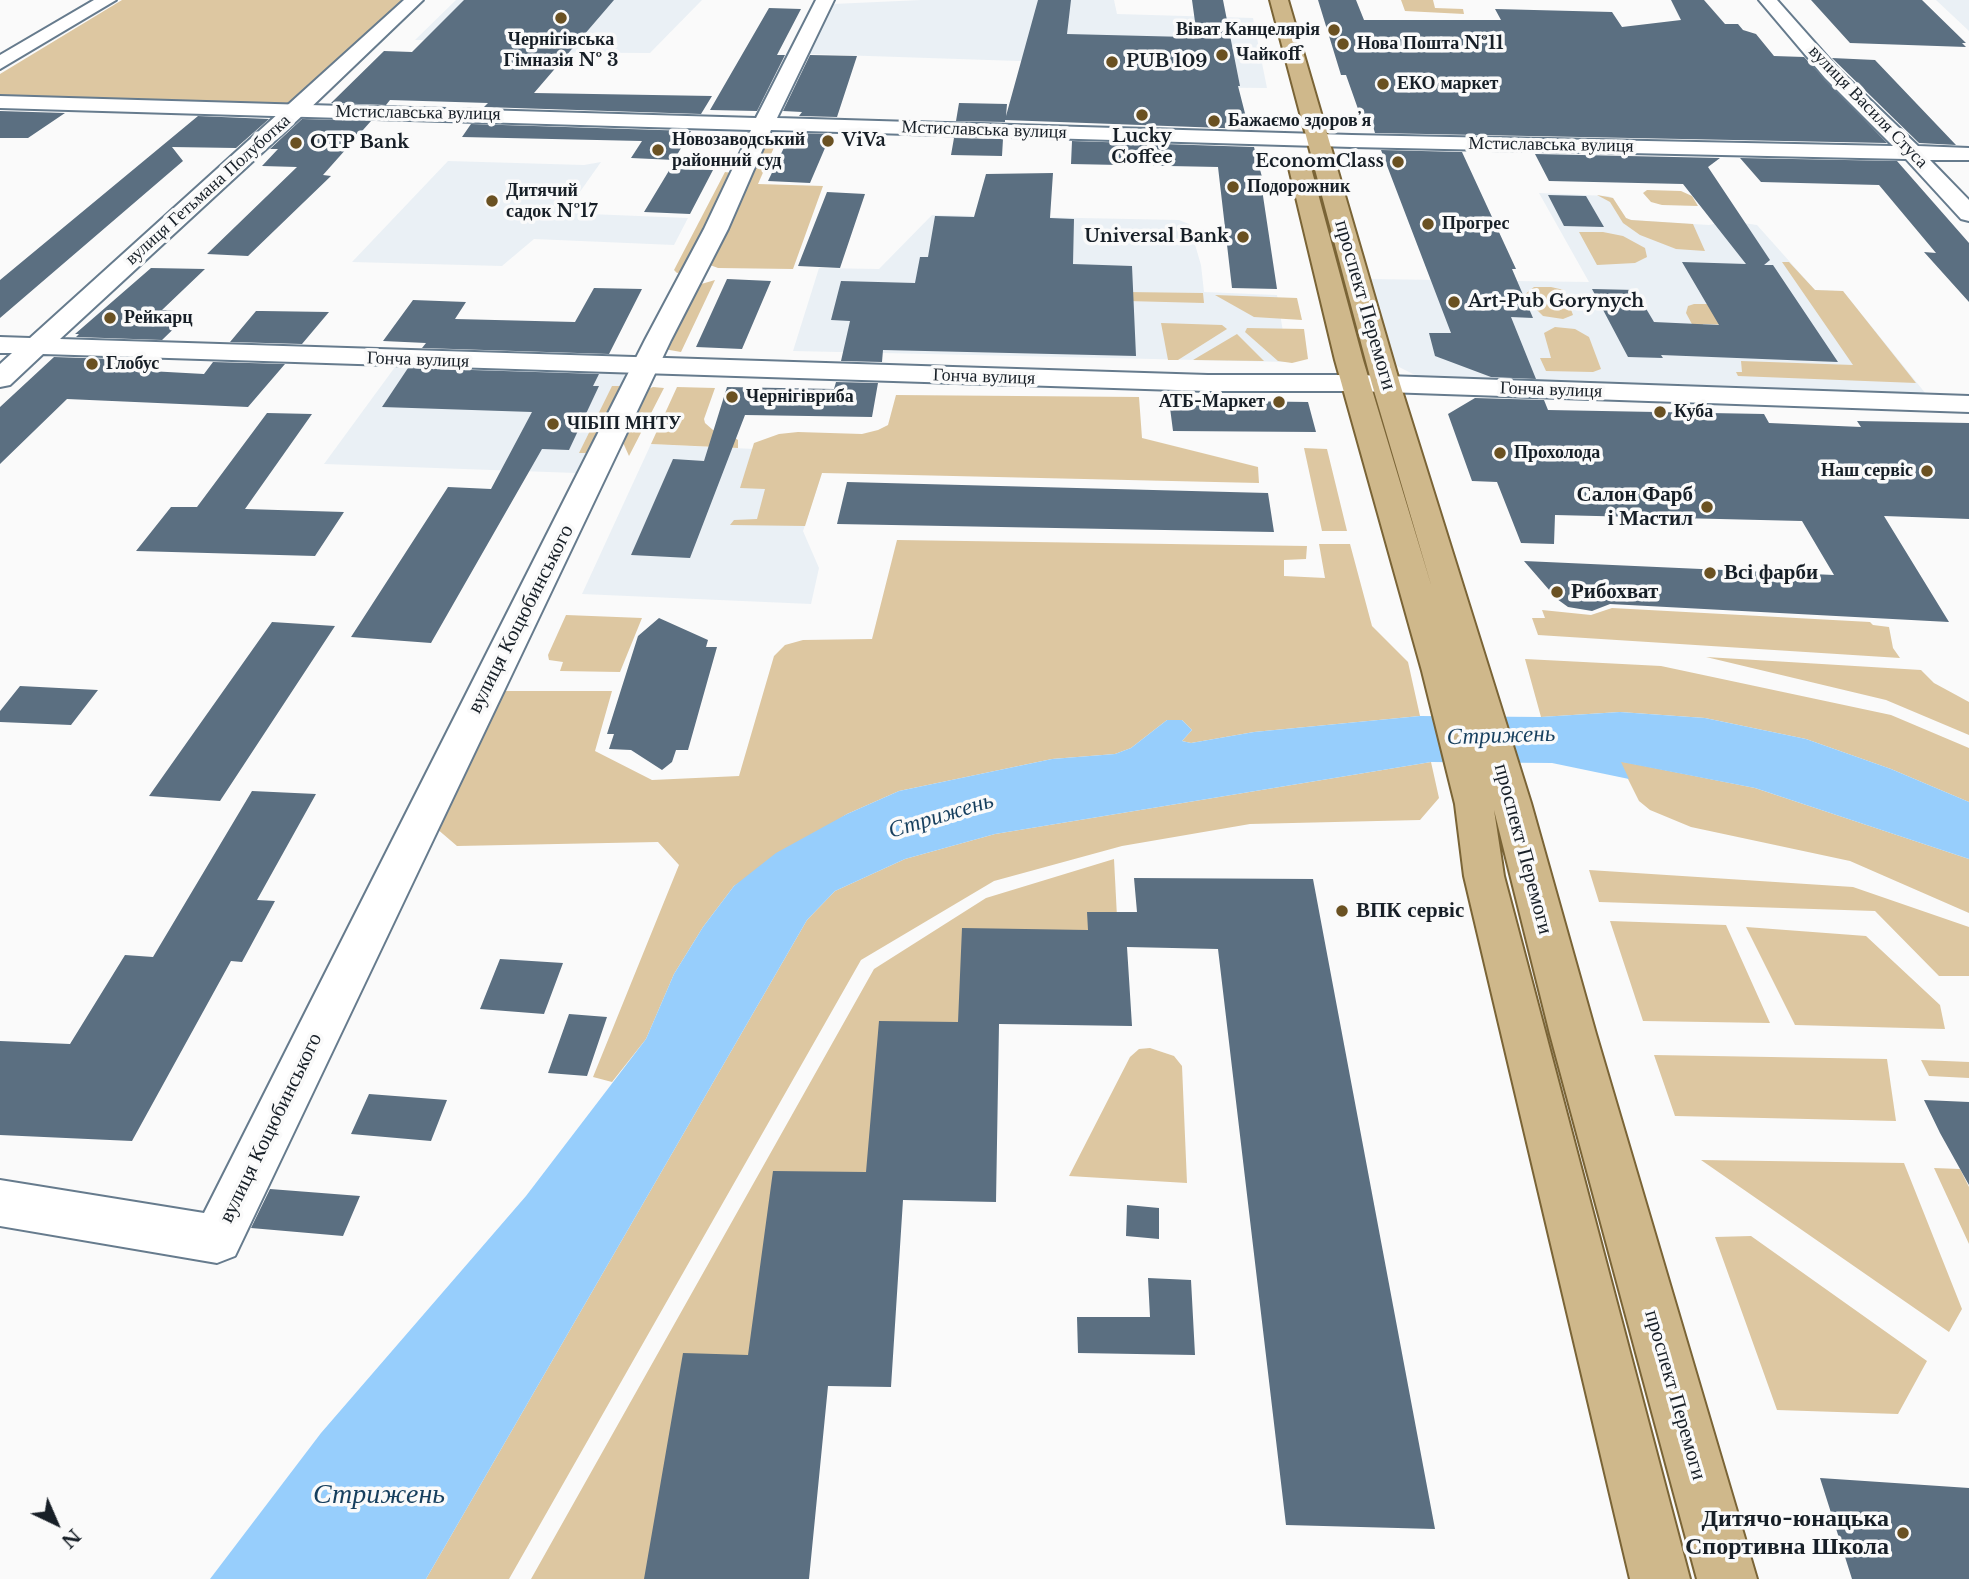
<!DOCTYPE html>
<html>
<head>
<meta charset="utf-8">
<style>
  body { margin:0 }
  #map { position:relative; width:1969px; height:1579px; overflow:hidden; background:#fafafa; font-family:"Libre Baskerville",serif }
  canvas { display:block }
  .north { position:absolute; left:21px; top:1488px; width:70px; height:70px; -webkit-text-stroke:5px #fafafa; paint-order:stroke; rotate:136deg; font-size:19px; font-weight:700; line-height:28px; text-align:center; color:#171f27 }
  .north::after { content:''; display:block; margin:auto; width:24px; height:32px; background:#171f27; clip-path:polygon(50% 0,100% 100%,50% 72%,0 100%) }
</style>
</head>
<body>
<div id="map">
<canvas width="1969" height="1579"></canvas>
<div class="north">N</div>
</div>
<script>
const ctx = document.querySelector('canvas').getContext('2d');
ctx.lineJoin = 'round';
function paint(path, color) { ctx.fillStyle = color; ctx.fill(path, 'evenodd'); }
const toPath = rows => new Path2D(rows.map(r => 'M' + r).join(''));
function stroke(path, color, width, dash) { ctx.strokeStyle = color; ctx.lineWidth = width; ctx.lineCap = dash ? 'butt' : 'round'; ctx.setLineDash(dash || []); ctx.stroke(path); }
function drawText(font, color, halo, rows, align = 'center') {
  ctx.font = font + ' "Libre Baskerville",serif'; ctx.lineWidth = 7; ctx.setLineDash([]); ctx.textBaseline = 'middle'; ctx.strokeStyle = halo; ctx.fillStyle = color; for (const [text, x, y, turn = 0] of rows) {
    ctx.save(); ctx.translate(x, y); ctx.rotate((+turn || 0) * Math.PI / 180); ctx.textAlign = isNaN(turn) ? turn : align; if (halo) ctx.strokeText(text, 0, 0); ctx.fillText(text, 0, 0); ctx.restore();
  }
}
const built = toPath([
  [456,0,702,0,650,53,418,52,425,40,415,40],
  [921,0,1114,0,1117,14,1253,18,1267,88,1041,86,1048,62,809,54,833,4],
  [1936,0,1969,0,1969,31],
  [448,161,584,165,601,162,565,213,688,218,674,245,534,239,502,266,352,262],
  [1539,193,1608,196,1613,198,1626,218,1632,220,1709,225,1729,221,1757,225,1815,290,1843,291,1926,394,1419,377,1397,366,1368,279,1589,282],
  [932,215,1179,220,1189,224,1201,265,1204,292,1277,295,1288,362,793,351,819,268,879,269],
  [395,367,623,374,627,378,576,473,324,464],
  [651,444,837,453,832,472,822,473,803,531,819,568,811,604,582,594]
]);
const green = toPath([
  [122,0,403,0,288,106,0,97,0,74],
  [1401,0,1433,0,1435,8,1463,9,1464,14,1405,11],
  [771,136,779,136,758,184,823,186,793,269,718,268,710,265,710,256],
  [725,172,733,173,682,272,677,273,674,270],
  [1647,190,1681,191,1692,196,1698,206,1662,205,1651,202,1643,193],
  [1597,195,1613,198,1626,218,1631,220,1693,224,1705,251,1676,249,1640,235,1623,223,1610,202],
  [1579,232,1603,232,1623,236,1645,248,1647,257,1635,263,1597,265],
  [1782,262,1789,262,1815,290,1843,291,1916,383,1738,376,1736,372,1742,372,1741,361,1853,365],
  [715,280,681,352,664,349,698,285],
  [1534,287,1551,287,1564,290,1573,315,1563,319,1543,316,1523,296],
  [1126,292,1203,293,1204,303,1127,301],
  [1215,295,1297,298,1302,320,1254,317],
  [1694,304,1738,304,1759,326,1703,324,1700,339,1686,313,1688,306],
  [1161,323,1222,325,1227,329,1178,360,1168,360],
  [1555,327,1575,329,1589,337,1601,369,1593,372,1546,371,1540,358,1551,358,1544,333],
  [1247,328,1304,329,1308,359,1292,363,1278,361,1245,332],
  [1237,334,1264,361,1193,360],
  [612,386,627,386,594,453,579,453],
  [653,387,664,388,629,456,621,438,646,390],
  [677,387,715,388,704,419,705,423,713,430,734,437,738,440,738,448,651,444],
  [896,395,1139,397,1142,438,1258,467,1259,483,822,473,805,526,730,525,734,520,757,519,765,489,740,488,754,443,779,434,798,432,862,434,878,430,888,425],
  [1304,448,1327,449,1347,531,1322,531],
  [897,540,1307,546,1306,559,1284,560,1284,576,1325,578,1319,544,1350,544,1372,626,1408,662,1420,716,1254,732,1191,743,1182,741,1192,730,1182,720,1167,720,1131,748,1115,754,1052,759,899,791,847,814,734,886,703,927,674,974,646,1039,612,1082,593,1077,679,865,658,842,457,846,436,828,504,691,612,691,595,751,652,780,739,776,774,656,785,645,803,640,872,639],
  [1612,608,1870,622,1873,625,1889,627,1893,648,1900,658,1538,635,1532,618,1545,618,1542,610,1591,615],
  [566,615,642,618,620,672,560,671,563,662,549,660,548,655],
  [1706,657,1921,670,1934,683,1969,702,1969,735,1886,700],
  [1525,659,1661,666,1891,715,1969,748,1969,802,1891,769,1806,739,1705,718,1620,712,1541,717],
  [1619,761,1755,788,1969,859,1969,913,1850,861,1691,827,1650,810,1639,801],
  [1431,762,1439,798,1420,820,1250,824,1122,846,994,881,861,960,509,1579,426,1579,807,920,835,891,905,859,995,834],
  [1114,859,1117,917,1096,936,1002,935,962,929,977,1038,882,1189,778,1306,665,1579,531,1579,874,969,986,898],
  [1589,870,1853,887,1969,927,1969,976,1939,976,1875,911,1599,902],
  [1610,921,1726,925,1770,1023,1643,1021],
  [1746,927,1866,936,1940,1005,1945,1029,1795,1025],
  [1150,1048,1174,1056,1182,1066,1187,1183,1069,1176,1130,1057,1139,1049],
  [1654,1055,1887,1059,1896,1121,1675,1116],
  [1921,1060,1969,1062,1969,1078,1929,1076],
  [1701,1160,1904,1163,1962,1309,1949,1332],
  [1934,1168,1960,1169,1969,1187,1969,1244],
  [1751,1236,1927,1361,1898,1414,1777,1410,1715,1237]
]);
const water = toPath([
  [1620,712,1705,718,1806,739,1891,769,1969,802,1969,859,1755,788,1621,762,1629,779,1552,763,1431,762,995,834,905,859,835,891,807,920,426,1579,210,1579,321,1433,526,1196,646,1039,674,974,703,927,734,886,776,853,847,814,899,791,1052,759,1115,754,1131,748,1167,720,1182,720,1192,730,1182,741,1191,743,1254,732,1420,716,1541,717]
]);
const building = toPath([
  [464,0,614,0,534,93,712,96,701,114,484,107,488,103,390,100,386,105,331,103,384,51,412,52],
  [1038,0,1071,0,1067,34,1187,37,1185,29,1196,29,1192,0,1223,0,1240,86,1238,86,1249,129,1005,120,1005,122,956,121,959,103,1007,104,1006,116],
  [1318,0,1356,0,1364,20,1501,20,1495,9,1612,12,1622,27,1681,20,1671,0,1704,0,1725,24,1738,24,1743,30,1756,34,1774,56,1804,57,1887,143,1375,133,1372,123,1363,123,1346,75,1341,75],
  [1811,0,1922,0,1966,43,1962,43,1966,47,1850,43],
  [769,8,801,9,777,55,785,55,757,111,710,110],
  [810,55,857,56,837,117,799,116,802,112,783,111],
  [1832,58,1875,60,1956,145,1919,143],
  [0,111,65,113,28,138,0,138],
  [198,116,269,119,236,148,172,147,183,161,0,318,0,280],
  [302,119,371,121,323,175,331,176,248,256,207,254,297,167,262,166,278,149,270,149],
  [471,124,691,131,674,160,631,158,642,141,462,137],
  [791,133,831,134,810,183,768,181],
  [954,138,1003,139,1002,156,951,155],
  [1072,141,1254,147,1262,177,1260,176,1277,289,1232,288,1218,167,1071,164],
  [1381,150,1462,152,1516,269,1512,269,1533,318,1511,317,1536,379,1491,377,1435,356,1429,333,1451,333],
  [1535,154,1720,158,1708,167,1770,260,1764,265,1773,265,1838,362,1661,355,1663,358,1628,357,1592,289,1635,290,1654,322,1719,325,1682,262,1746,264,1683,184,1549,181],
  [1740,158,1897,161,1969,243,1969,302,1924,252,1936,253,1879,185,1761,182],
  [670,169,713,170,690,214,644,212],
  [1053,173,1050,218,1074,219,1073,264,1132,266,1136,356,883,350,882,362,841,361,850,321,831,320,841,281,915,283,920,257,928,257,935,216,974,217,986,174],
  [827,192,865,194,840,268,798,266],
  [1548,195,1586,196,1604,227,1564,226],
  [151,268,205,269,162,310,191,312,162,340,76,337,79,334,75,334],
  [727,279,771,281,742,349,696,347],
  [594,288,642,289,609,354,422,348,426,343,383,341,413,300,466,302,455,319,575,322],
  [256,311,262,311,329,312,302,344,230,342],
  [54,357,142,360,131,370,204,374,213,362,285,364,248,407,67,399,0,464,0,407],
  [408,368,599,374,593,386,599,386,569,450,542,449,431,643,351,637,448,487,491,489,532,412,382,407],
  [836,382,878,383,872,417,745,415,690,558,631,555,673,459,704,461,727,387,834,389],
  [1475,398,1544,400,1548,410,1764,414,1769,423,1861,427,1857,421,1969,423,1969,519,1884,516,1949,622,1610,604,1592,611,1568,607,1557,599,1524,561,1834,575,1802,521,1555,515,1554,544,1521,543,1497,482,1472,481,1448,414],
  [1169,400,1308,402,1316,432,1173,431],
  [267,413,312,414,245,509,344,512,315,556,136,551,171,507,197,507],
  [847,482,1268,493,1274,532,837,524],
  [659,618,708,640,706,647,717,647,688,750,676,750,672,762,662,770,631,750,609,749,614,734,607,734,638,636],
  [272,622,335,626,220,801,149,796],
  [20,686,98,690,71,725,0,722,0,711],
  [252,791,316,794,257,900,275,901,242,962,231,961,132,1141,0,1135,0,1041,70,1044,125,955,153,957],
  [1134,878,1313,879,1435,1529,1286,1525,1218,949,1127,947,1132,1026,999,1024,996,1202,903,1200,891,1387,828,1386,809,1579,644,1579,683,1353,748,1355,773,1171,866,1172,879,1021,958,1022,962,928,1088,930,1087,912,1137,912],
  [500,959,563,963,544,1014,480,1009],
  [569,1014,607,1017,587,1076,548,1073],
  [369,1094,447,1100,431,1141,351,1134],
  [1924,1100,1969,1102,1969,1185,1940,1133],
  [270,1189,360,1196,343,1236,251,1228],
  [1127,1205,1159,1208,1159,1239,1126,1236],
  [1148,1278,1191,1280,1195,1355,1078,1353,1077,1317,1150,1317],
  [1820,1478,1969,1488,1969,1579,1852,1579]
]);
const street = toPath([
  [816,0,834,0,777,118,1352,135,1893,146,1825,78,1759,0,1777,0,1839,70,1918,146,1969,148,1969,160,1930,160,1969,200,1969,221,1961,219,1906,159,1352,147,771,130,728,229,671,340,235,1256,217,1263,0,1226,0,1180,204,1213,645,340,704,229,751,130,0,108,0,96,756,118,816,0]
]);
const secondary = toPath([
  [94,0,116,0,0,69,0,55,94,0],
  [404,0,423,0,304,114,60,339,1208,375,1357,375,1969,396,1969,412,1357,391,1208,391,43,354,10,385,0,387,0,364,12,353,0,353,0,337,30,338,404,0]
]);
const primary = toPath([
  [1270,0,1288,0,1400,384,1531,803,1596,1034,1757,1579,1697,1579,1550,1034,1494,810,1504,876,1690,1579,1630,1579,1464,876,1455,804,1422,671,1335,360,1288,164,1291,159,1299,157,1307,159,1310,164,1363,360,1432,588,1372,384,1270,0]
]);
const markers = [
  [561,18,7,"#6a5122"],
  [1334,30,7,"#6a5122"],
  [1343,44,7,"#6a5122"],
  [1222,55,7,"#6a5122"],
  [1112,62,7,"#6a5122"],
  [1383,84,7,"#6a5122"],
  [1142,115,7,"#6a5122"],
  [1214,121,7,"#6a5122"],
  [828,141,7,"#6a5122"],
  [296,143,7,"#6a5122"],
  [658,150,7,"#6a5122"],
  [1398,162,7,"#6a5122"],
  [1233,187,7,"#6a5122"],
  [492,201,7,"#6a5122"],
  [1428,224,7,"#6a5122"],
  [1243,237,7,"#6a5122"],
  [1454,302,7,"#6a5122"],
  [110,318,7,"#6a5122"],
  [92,364,7,"#6a5122"],
  [732,397,7,"#6a5122"],
  [1279,402,7,"#6a5122"],
  [1660,412,7,"#6a5122"],
  [553,424,7,"#6a5122"],
  [1500,453,7,"#6a5122"],
  [1927,471,7,"#6a5122"],
  [1707,507,7,"#6a5122"],
  [1710,573,7,"#6a5122"],
  [1557,592,7,"#6a5122"],
  [1342,911,7,"#6a5122"],
  [1903,1533,7,"#6a5122"]
];
const farPoinames = [
  ["Віват Канцелярія",1320,30,"right"],
  ["Чернігівська",561,40,"center"],
  ["Гімназія № 3",561,61,"center"],
  ["Нова Пошта №11",1357,44],
  ["Чайкоff",1236,55],
  ["PUB 109",1126,62],
  ["ЕКО маркет",1397,84],
  ["Бажаємо здоровʼя",1228,121],
  ["Lucky",1142,137,"center"],
  ["Coffee",1142,158,"center"],
  ["Новозаводський",672,140],
  ["районний суд",672,161],
  ["ViVa",842,141],
  ["OTP Bank",310,143],
  ["EconomClass",1384,162,"right"],
  ["Подорожник",1247,187],
  ["Дитячий",506,191],
  ["садок №17",506,212],
  ["Прогрес",1442,224],
  ["Universal Bank",1229,237,"right"],
  ["Art-Pub Gorynych",1468,302],
  ["Рейкарц",124,318],
  ["Глобус",106,364],
  ["Чернігівриба",746,397],
  ["АТБ-Маркет",1265,402,"right"],
  ["Куба",1674,412],
  ["ЧІБІП МНТУ",567,424],
  ["Прохолода",1514,453],
  ["Наш сервіс",1913,471,"right"]
];
const farStreetnames = [
  ["вулиця Василя Стуса",1868,107,46],
  ["Мстиславська вулиця",418,113,1],
  ["Мстиславська вулиця",984,130,2],
  ["Мстиславська вулиця",1551,145,1],
  ["вулиця Гетьмана Полуботка",208,190,-42],
  ["Гонча вулиця",418,360,2],
  ["Гонча вулиця",984,377,2],
  ["Гонча вулиця",1551,390,2]
];
const streetNames = [
  ["проспект Перемоги",1365,305,74],
  ["вулиця Коцюбинського",521,619,-63],
  ["проспект Перемоги",1523,849,75],
  ["вулиця Коцюбинського",271,1128,-64],
  ["проспект Перемоги",1675,1395,74]
];
const poiNames = [
  ["Салон Фарб",1693,495,"right"],
  ["і Мастил",1693,519,"right"],
  ["Всі фарби",1724,573],
  ["Рибохват",1571,592],
  ["ВПК сервіс",1356,911]
];
const waterNames = [
  ["Стрижень",1501,736,-2],
  ["Стрижень",941,816,-17]
];
const nearPoinames = [
  ["Дитячо-юнацька",1889,1519],
  ["Спортивна Школа",1889,1547]
];
const nearWaternames = [
  ["Стрижень",379,1495]
];
paint(built, '#eaf0f5');
paint(green, '#ddc7a1');
paint(water, '#97cefc');
paint(building, '#5b6f81');
stroke(street, '#667b8d', 4);
stroke(secondary, '#667b8d', 4);
stroke(primary, '#7a6436', 4);
paint(street, '#fff');
paint(secondary, '#fff');
paint(primary, '#cfb88b');
for (const [x, y, r, color] of markers) { const dot = new Path2D(); dot.arc(x, y, r, 0, 2 * Math.PI); ctx.fillStyle = color; ctx.fill(dot); stroke(dot, '#fafafa', 2.5); }
drawText('bold 18px', '#171f27', '#fafafa', farPoinames, 'left');
drawText('18px', '#171f27', '#fafafa', farStreetnames);
drawText('21px', '#171f27', '#fafafa', streetNames);
drawText('bold 21px', '#171f27', '#fafafa', poiNames, 'left');
drawText('italic 23px', '#163f5e', '#fafafa', waterNames);
drawText('bold 24px', '#171f27', '#fafafa', nearPoinames, 'right');
drawText('italic 28px', '#163f5e', '#fafafa', nearWaternames);
</script>
</body>
</html>
